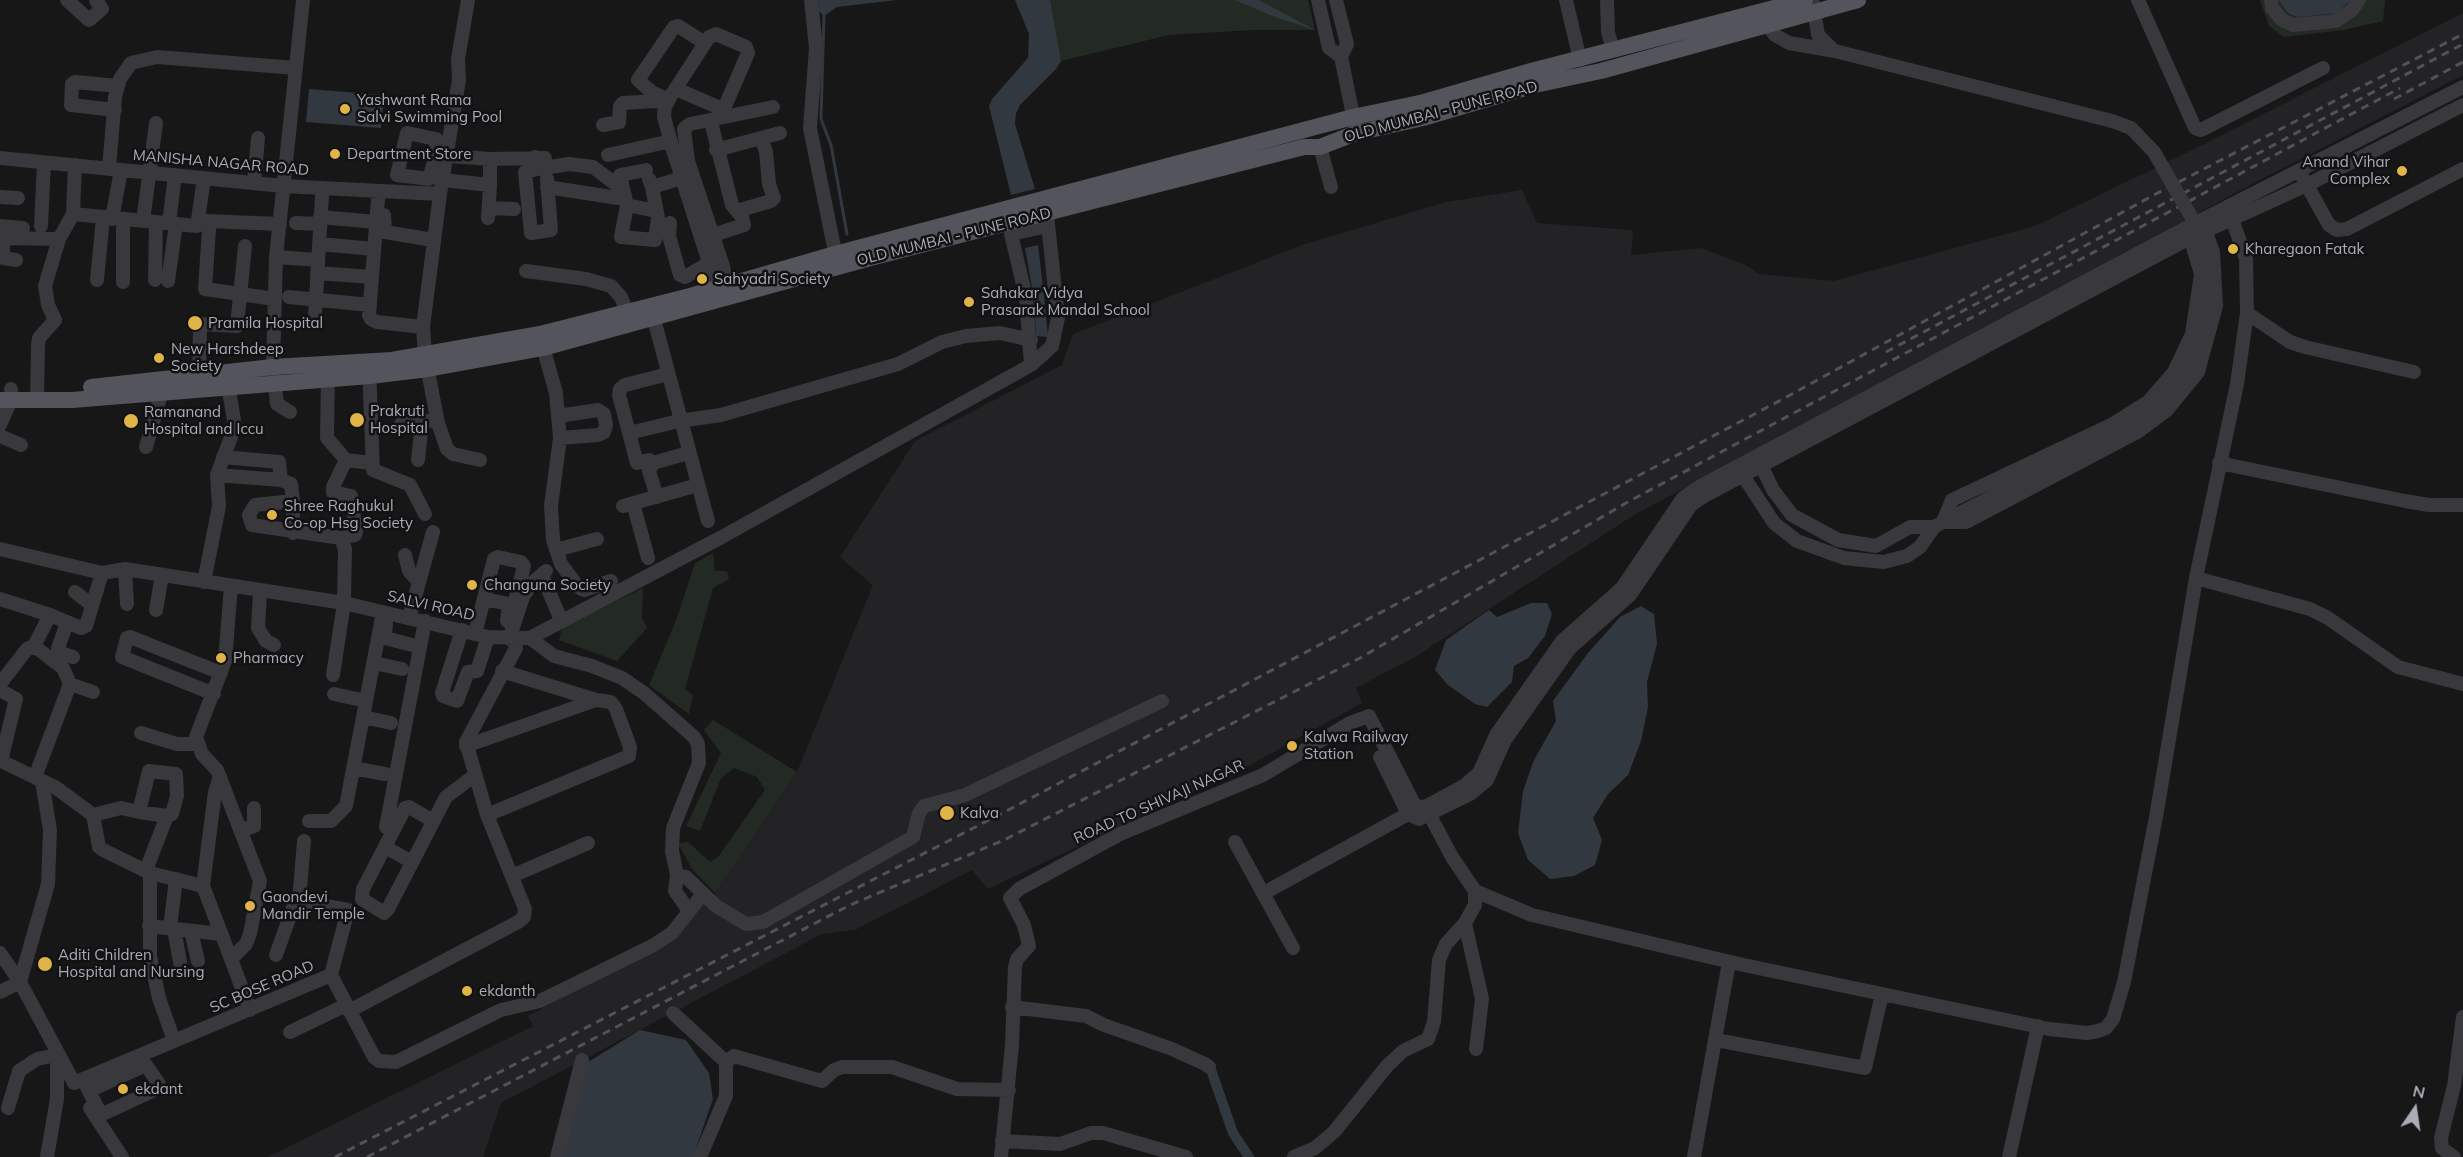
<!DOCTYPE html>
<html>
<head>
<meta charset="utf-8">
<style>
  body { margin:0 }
  #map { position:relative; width:2463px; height:1157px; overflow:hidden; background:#171718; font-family:Mulish,sans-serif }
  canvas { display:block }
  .north { position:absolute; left:2385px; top:1079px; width:60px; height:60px; -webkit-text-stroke:4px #121213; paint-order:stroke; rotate:13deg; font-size:16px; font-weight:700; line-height:24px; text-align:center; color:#aaadb7 }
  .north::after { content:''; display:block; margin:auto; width:21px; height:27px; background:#aaadb7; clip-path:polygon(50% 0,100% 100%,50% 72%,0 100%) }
</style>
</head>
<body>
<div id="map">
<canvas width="2463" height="1157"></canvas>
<div class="north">N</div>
</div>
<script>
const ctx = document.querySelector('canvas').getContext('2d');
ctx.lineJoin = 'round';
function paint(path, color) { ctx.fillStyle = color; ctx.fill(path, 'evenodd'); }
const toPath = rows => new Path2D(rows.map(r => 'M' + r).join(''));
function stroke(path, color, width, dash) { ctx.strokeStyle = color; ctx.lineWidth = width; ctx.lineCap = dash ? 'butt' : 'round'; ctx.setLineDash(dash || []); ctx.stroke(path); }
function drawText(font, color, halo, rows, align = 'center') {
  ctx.font = font + ' Mulish,sans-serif'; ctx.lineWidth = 5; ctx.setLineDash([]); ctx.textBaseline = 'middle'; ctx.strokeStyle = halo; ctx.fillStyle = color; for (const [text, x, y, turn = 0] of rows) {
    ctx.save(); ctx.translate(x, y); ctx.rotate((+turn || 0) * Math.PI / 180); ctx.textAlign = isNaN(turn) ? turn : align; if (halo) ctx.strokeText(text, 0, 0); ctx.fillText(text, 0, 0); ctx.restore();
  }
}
const built = toPath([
  [2463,13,2463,75,2241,190,1634,515,1415,657,1356,688,1362,703,1254,763,988,889,972,870,855,930,822,934,501,1103,483,1157,267,1157,533,1026,528,1016,661,945,715,893,797,772,873,585,840,557,915,441,1062,365,1073,334,1302,245,1446,202,1522,190,1537,223,1633,230,1631,255,1701,248,1744,264,1759,274,1834,281,2035,226,2176,158]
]);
const green = toPath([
  [1015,0,1308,0,1315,30,1252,30,1169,35,1061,61,1051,12],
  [2260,0,2385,0,2383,21,2344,30,2284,37,2269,26],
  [713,553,715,571,727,571,729,579,713,588,685,689,693,695,689,714,649,685,677,618,695,563],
  [643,588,642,617,647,628,617,661,559,640,562,628],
  [713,720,797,772,715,893,692,869,678,843,688,842,710,862,718,857,765,790,757,777,734,768,721,778,700,831,686,826,721,753,704,730]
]);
const water = toPath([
  [818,0,897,0,837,7,824,16,819,11],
  [1015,0,1050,0,1061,61,1056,69,1020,105,1016,113,1015,124,1035,189,1011,195,989,106,992,99,1028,58,1029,34],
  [1235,0,1259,0,1315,30,1275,17],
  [2279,0,2351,0,2336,13,2298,17,2288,13],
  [309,89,384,95,381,128,306,122],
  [1038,245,1044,295,1048,337,1036,336,1034,299,1025,248],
  [1531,603,1547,603,1552,614,1545,636,1528,658,1514,666,1512,682,1487,707,1475,704,1448,685,1435,670,1446,640,1489,610,1497,617],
  [1641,606,1654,614,1657,644,1647,682,1648,707,1641,741,1628,775,1608,794,1593,818,1602,840,1595,865,1574,876,1550,879,1528,860,1518,833,1523,791,1534,760,1556,721,1553,701,1588,653,1620,617],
  [640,1030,686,1040,709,1073,713,1099,693,1157,559,1157,588,1062]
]);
const stream = toPath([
  [824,14,821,119,831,145,847,234]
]);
const canal = toPath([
  [1210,1067,1233,1133,1249,1157]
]);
const minor = toPath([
  [67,0,89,20,102,9,96,0],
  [468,0,458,59,459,80,440,194,423,327,425,356,438,423,447,449,453,454,480,460],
  [811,0,816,48,810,128,837,262],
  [1318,0,1329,48,1341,57],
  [1336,0,1347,44,1341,57,1355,125],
  [1566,0,1580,60],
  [1607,0,1608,32,1613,50],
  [2138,0,2195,128,2201,130,2323,68],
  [2271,0,2272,8,2282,20,2293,25,2336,21,2352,10,2359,0],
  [1813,4,1818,35,1833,50],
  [1766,24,1775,35,1789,43,1835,51,2112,121],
  [676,89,720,108,726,104,748,53,746,47,716,34,709,37,665,105,664,117,673,150,720,297],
  [669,100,653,93,638,80,674,27,678,26,705,43],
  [115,110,71,105,72,84,75,82,118,86],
  [711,122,732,205,742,217,744,225,713,235],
  [603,125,619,122,620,106,623,103,656,101,667,104],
  [761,138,780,133],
  [1320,147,1331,187],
  [716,150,761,138,766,152,769,184,774,198,771,201,737,211],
  [436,155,436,139,407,133,397,175,429,179,436,155,490,159,545,158],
  [608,155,671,141],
  [535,157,537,169,569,164,593,167,622,189,618,198,547,187],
  [0,158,283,186,440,194],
  [109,169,115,97,120,79,131,63,157,57,296,68],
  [537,169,525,172,531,233,551,230,547,179],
  [646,170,620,175,627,205,621,237,655,240,658,218,652,187],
  [2303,178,2329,225,2337,230,2347,229,2463,169],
  [649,179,652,187,682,178],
  [442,180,490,185,490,159],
  [254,183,258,138],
  [0,197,18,198],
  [378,200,369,315,371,319,377,322,423,327],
  [627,205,656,211],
  [489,208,514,209],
  [2230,213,2246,259,2247,313,2237,384,2196,578,2310,609,2328,618,2398,667,2463,684],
  [73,214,197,226,206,221,280,224],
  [384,215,385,232,433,240],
  [320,217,376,222],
  [488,218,490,185],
  [112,219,121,170],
  [143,221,156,123],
  [169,223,175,175],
  [296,223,320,224],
  [670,223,669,236,680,275,685,277,709,263],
  [0,226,23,228],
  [41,226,44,163],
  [197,226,204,178],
  [209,229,205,289,275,299],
  [2188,230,2201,274,2192,334,2174,372,2148,402,2113,424,1952,500,1943,522,1966,522,2139,431,2166,411,2198,372,2216,306,2213,252,2203,224],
  [0,238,59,239],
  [3,238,3,258,16,260],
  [319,244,374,249],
  [276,257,318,260],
  [526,271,586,279,611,286,621,297,630,321],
  [317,273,372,277],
  [97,280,103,218],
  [155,280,156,222],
  [168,281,176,224],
  [123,282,123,220],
  [728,294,723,266,688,161,684,129,690,124,773,107],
  [289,297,370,305],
  [651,308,708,521],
  [2247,313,2290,342,2305,347,2414,372],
  [315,315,322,196],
  [541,340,556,393,560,438,551,506,553,540,561,564,578,587,584,590,611,581],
  [1031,365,1026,297,1011,234,1048,226],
  [369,366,373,470,410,485,425,514],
  [328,371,327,438,346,460,371,463],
  [668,374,625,385,620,389,619,395,637,463,649,460,653,463,688,453],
  [199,384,200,324,237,326,245,246],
  [37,400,38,345,39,338,55,320,48,305,45,286,59,239,73,214,75,165],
  [290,412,277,404,273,367,276,257,303,0],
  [558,416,598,410,604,414,606,425,604,432,598,435,560,438],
  [401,424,429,421],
  [0,425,11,400,11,389],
  [629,433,679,421,721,415,818,387,898,364,942,342,966,336,1000,333,1031,340],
  [0,436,21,445],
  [146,447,162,391],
  [223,457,279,462,281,480],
  [418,460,422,422],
  [1759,461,1773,490,1792,515,1838,540,1876,546,1910,527,1934,527],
  [653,463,649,471,657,497],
  [2219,463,2405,501,2429,505,2463,505],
  [1738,468,1774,523,1797,541,1844,558,1884,562,1907,556,1920,547,1934,527,1943,522,2117,432],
  [217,475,281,480,291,484,293,501,255,505,249,515,252,525,341,538,345,549,344,603,333,675],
  [633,503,648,558],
  [623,506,698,485],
  [293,533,293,501],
  [341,538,355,535,356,532,351,496,333,492,333,487,346,460],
  [0,549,102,573],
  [556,550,597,539],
  [405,555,409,571,419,582],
  [125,569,127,604],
  [542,575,561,620],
  [204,582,219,506,217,475,235,426,227,379],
  [231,586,225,661,196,737,202,754,217,770,260,881,250,934,246,944,231,959,250,1010],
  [260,591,258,628,266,641,274,645],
  [75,592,92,605],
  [0,599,50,615,81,628,86,626,102,573,125,569,344,603,488,637,530,638,720,538,1031,365,1052,346,1058,318,1046,205],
  [484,599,509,604,507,621],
  [156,610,162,575],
  [409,618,433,532],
  [67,623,58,648,63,654,73,657],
  [386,624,385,638,420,647],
  [462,630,442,693,443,696,457,701,468,672,477,671,488,637],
  [475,634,494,559,498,557,521,562,524,566,516,597],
  [530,638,554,656,592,666,622,678,644,693,694,737,698,744,699,763,673,828,672,851,677,875,686,877,716,906,746,924,763,922,913,837,919,813,924,806,965,795,1162,701],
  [509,639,523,597,532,583,546,571],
  [34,646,63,668,70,684,35,777],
  [374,663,402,669],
  [0,684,27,649,34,646,50,615],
  [70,684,93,692],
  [0,690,16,699,1,761,55,787,93,815,99,847,103,850,150,873,203,886],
  [214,694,122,657,127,638,130,637,221,673],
  [334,694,366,701],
  [363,717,391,723],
  [141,733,177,744,198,744],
  [466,746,596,700],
  [1380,757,1408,814,1419,819,1470,794,1487,780,1505,740,1570,648,1630,595,1691,505,1704,496,2184,241,2307,185,2463,105],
  [353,768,385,774],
  [220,777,215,792,203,886,231,959],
  [1426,808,1452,857,1475,891,1532,915,1739,964,2049,1029,2087,1033,2098,1031,2106,1028,2113,1019,2124,982,2156,817,2196,578],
  [93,815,121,808,139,812,167,816,172,814,177,796,176,774,149,771,139,812],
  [487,815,466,742,516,648],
  [309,821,331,821,346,806,383,612],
  [433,821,409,807,405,808,363,889,362,899,381,911,384,913,388,909,446,797,475,775],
  [386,827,425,621],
  [242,830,254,826,254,808],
  [1235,842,1293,948],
  [385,847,412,862],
  [146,870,165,821],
  [150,873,150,956,159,998,174,1041],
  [677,875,675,891,689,911],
  [512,876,588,843],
  [1475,891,1475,905,1465,923,1482,999,1476,1049],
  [1264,893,1408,814,1414,808],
  [299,901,348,910,331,975],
  [149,926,221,934],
  [170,928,176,879],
  [174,929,181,967],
  [191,931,198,961],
  [0,953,20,982,74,1083,331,975,374,1057,379,1061,396,1062,501,1010,540,1001,652,946,672,933,702,895],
  [276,955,294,905,299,901,304,841],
  [0,992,20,982,48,884,50,830,42,781],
  [1012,1007,1086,1016,1104,1025,1172,1049,1205,1064,1209,1067],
  [349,1011,518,922,524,917,525,909,487,815,629,756,630,747,616,709,611,702,596,700,502,671],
  [673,1013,726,1062],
  [290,1032,346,1005],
  [1716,1040,1865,1068,1882,994],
  [83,1079,99,1111,105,1113,157,1089,159,1084,146,1065,89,1091],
  [8,1108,19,1071,37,1059,57,1055,57,1099,47,1157],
  [90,1108,122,1157],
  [1002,1141,1060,1144,1091,1133,1103,1133,1186,1157],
  [557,1157,582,1060],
  [700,1157,726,1096,726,1062,734,1056,822,1081,834,1070,842,1067,892,1067,957,1089,1009,1090],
  [1001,1157,1012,1045,1015,967,1017,959,1029,946,1024,925,1010,898,1019,889,1120,834,1263,775,1350,723,1369,716,1415,806,1425,807,1464,786,1479,773,1496,735,1562,641,1622,588,1683,498,1699,487,2180,231,2463,87],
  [1294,1157,1315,1148,1334,1132,1387,1066,1403,1051,1428,1039,1434,1022,1439,960,1446,944,1465,923],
  [1694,1157,1729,962],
  [2009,1157,2038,1026],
  [2454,1157,2442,1148,2441,1138,2454,1086,2463,1017]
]);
const major = toPath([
  [91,387,273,367,392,360,540,334,690,296,835,254,1353,117,1424,102,1531,71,1805,0],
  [0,400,72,400,370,376,428,369,543,348,874,257,1304,147,1320,147,1356,133,1423,118,1535,85,1601,71,1858,0]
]);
const rail = toPath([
  [2394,99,2463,62],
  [1886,352,2463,44],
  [335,1157,1016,806,1781,400,2152,196,2463,34],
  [367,1157,850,905,1004,840,1360,658,1626,503,2400,88]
]);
const minorBridge = toPath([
  [2112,121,2131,128,2154,152,2197,227,2207,262,2209,305,2200,343,2180,380,2153,410,2117,432]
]);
const markers = [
  [345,109,6,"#e0b447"],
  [335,154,6,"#e0b447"],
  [2402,171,6,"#e0b447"],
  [2233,249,6,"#e0b447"],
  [702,279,6,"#e0b447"],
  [969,302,6,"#e0b447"],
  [195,323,8,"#e0b447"],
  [159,358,6,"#e0b447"],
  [357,420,8,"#e0b447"],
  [131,421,8,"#e0b447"],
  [272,515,6,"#e0b447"],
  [472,585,6,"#e0b447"],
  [221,658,6,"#e0b447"],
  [1292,746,6,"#e0b447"],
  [947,813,8,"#e0b447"],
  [250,906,6,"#e0b447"],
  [45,964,8,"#e0b447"],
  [467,991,6,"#e0b447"],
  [123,1089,6,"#e0b447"]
];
const poiNames = [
  ["Yashwant Rama",357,100],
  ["Salvi Swimming Pool",357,117],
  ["Department Store",347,154],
  ["Anand Vihar",2390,162,"right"],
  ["Complex",2390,179,"right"],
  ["Kharegaon Fatak",2245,249],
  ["Sahyadri Society",714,279],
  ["Sahakar Vidya",981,293],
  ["Prasarak Mandal School",981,310],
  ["Pramila Hospital",208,323],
  ["New Harshdeep",171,349],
  ["Society",171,366],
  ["Prakruti",370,411],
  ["Hospital",370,428],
  ["Ramanand",144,412],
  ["Hospital and Iccu",144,429],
  ["Shree Raghukul",284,506],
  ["Co-op Hsg Society",284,523],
  ["Changuna Society",484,585],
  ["Pharmacy",233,658],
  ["Kalwa Railway",1304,737],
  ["Station",1304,754],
  ["Kalva",960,813],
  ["Gaondevi",262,897],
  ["Mandir Temple",262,914],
  ["Aditi Children",58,955],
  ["Hospital and Nursing",58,972],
  ["ekdanth",479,991],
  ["ekdant",135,1089]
];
const streetNames = [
  ["OLD MUMBAI - PUNE ROAD",1441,112,-15],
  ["MANISHA NAGAR ROAD",221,163,5],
  ["OLD MUMBAI - PUNE ROAD",954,237,-14],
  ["SALVI ROAD",431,606,13],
  ["ROAD TO SHIVAJI NAGAR",1159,802,-24],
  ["SC BOSE ROAD",262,987,-23]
];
paint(built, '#232325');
paint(green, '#232a24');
paint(water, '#313840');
stroke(stream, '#313840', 3);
stroke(canal, '#313840', 10);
stroke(minor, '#38383d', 14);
stroke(major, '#54555c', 16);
stroke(rail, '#515258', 3, [8, 6]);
stroke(minorBridge, '#38383d', 14);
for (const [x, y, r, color] of markers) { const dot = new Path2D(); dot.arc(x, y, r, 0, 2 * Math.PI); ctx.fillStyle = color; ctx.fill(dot); stroke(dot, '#121213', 2); }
drawText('15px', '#aaadb7', '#121213', poiNames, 'left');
drawText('15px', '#aaadb7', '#121213', streetNames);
</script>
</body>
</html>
